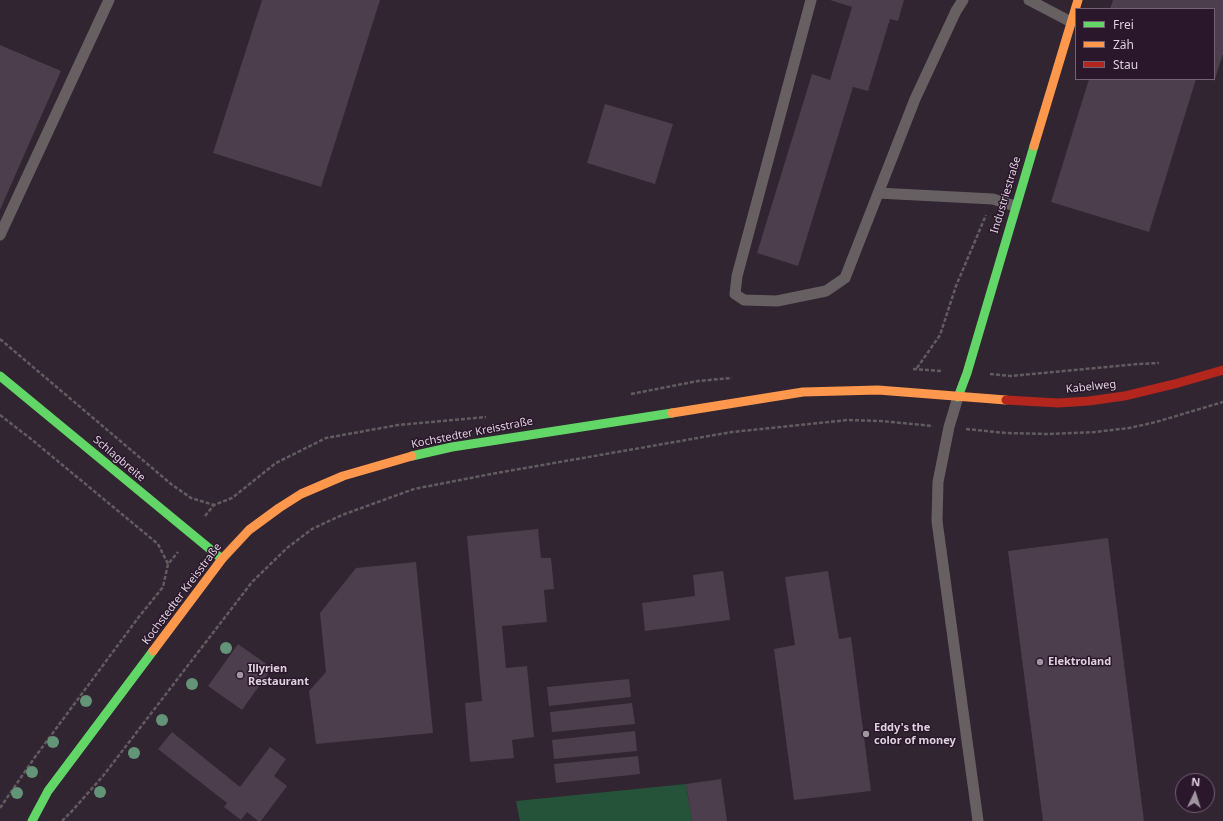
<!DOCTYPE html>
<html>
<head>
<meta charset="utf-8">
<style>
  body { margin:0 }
  #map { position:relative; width:1223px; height:821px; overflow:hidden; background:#302530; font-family:"Noto Sans",sans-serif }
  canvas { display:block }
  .legend { position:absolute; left:1075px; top:8px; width:140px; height:72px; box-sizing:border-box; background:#2a172b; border:1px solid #726273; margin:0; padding:5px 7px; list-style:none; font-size:12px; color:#dfd2df }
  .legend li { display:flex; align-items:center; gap:8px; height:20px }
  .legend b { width:20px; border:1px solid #726273 }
  .north { position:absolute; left:1175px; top:773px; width:40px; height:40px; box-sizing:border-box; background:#2a172b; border:1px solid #726273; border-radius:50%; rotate:4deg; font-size:11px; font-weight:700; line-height:16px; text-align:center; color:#dfd2df }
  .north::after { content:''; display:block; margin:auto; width:14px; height:18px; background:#a295a2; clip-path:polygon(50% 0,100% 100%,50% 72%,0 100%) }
</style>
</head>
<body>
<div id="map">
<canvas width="1223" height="821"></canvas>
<ul class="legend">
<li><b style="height:5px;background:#63d668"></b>Frei</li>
<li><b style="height:5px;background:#ff974d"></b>Zäh</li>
<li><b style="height:5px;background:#b3261e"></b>Stau</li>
</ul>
<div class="north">N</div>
</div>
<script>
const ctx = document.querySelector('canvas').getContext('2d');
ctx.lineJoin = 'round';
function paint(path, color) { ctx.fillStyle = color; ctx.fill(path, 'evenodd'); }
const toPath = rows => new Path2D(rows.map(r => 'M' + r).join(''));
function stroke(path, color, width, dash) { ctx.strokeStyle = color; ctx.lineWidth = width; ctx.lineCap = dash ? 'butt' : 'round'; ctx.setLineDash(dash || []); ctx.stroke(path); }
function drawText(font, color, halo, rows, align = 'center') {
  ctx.font = font + ' "Noto Sans",sans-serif'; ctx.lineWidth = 3; ctx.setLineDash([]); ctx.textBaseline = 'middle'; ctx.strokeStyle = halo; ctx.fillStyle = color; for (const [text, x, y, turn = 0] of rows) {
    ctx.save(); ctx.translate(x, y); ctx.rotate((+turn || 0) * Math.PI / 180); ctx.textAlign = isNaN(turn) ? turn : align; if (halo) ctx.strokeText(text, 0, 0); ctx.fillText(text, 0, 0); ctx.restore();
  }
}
const green = toPath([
  [686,784,692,821,520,821,516,801]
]);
const building = toPath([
  [262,0,380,0,321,187,213,153],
  [830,0,904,0,898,21,890,19,868,91,853,87,798,266,757,253,812,74,830,80,852,7],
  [1113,0,1223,0,1223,54,1214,82,1214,9,1110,9],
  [0,45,61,71,0,210],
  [1089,79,1196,79,1149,232,1051,202],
  [605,104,673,124,655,184,587,163],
  [538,529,541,558,551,558,554,589,544,590,547,622,502,626,506,668,527,666,534,737,512,740,514,758,470,762,465,703,482,701,467,536],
  [1108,538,1144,821,1043,821,1008,551],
  [416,562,433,733,316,744,309,691,326,672,320,613,356,568],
  [723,571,730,620,645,631,642,603,695,596,693,575],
  [828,571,839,639,851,637,871,791,794,800,774,649,795,645,785,577],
  [238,644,272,668,242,710,208,686],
  [629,679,631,697,549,706,547,687],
  [632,703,635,724,552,732,550,712],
  [635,731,637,751,554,759,552,740],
  [172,732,240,787,270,747,286,759,274,776,287,786,261,821,258,821,247,812,241,820,224,807,227,803,158,749],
  [638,756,640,774,556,783,554,764],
  [721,779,727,821,692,821,686,784]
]);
const path = toPath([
  [0,339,171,484,191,498,214,505],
  [917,368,940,335,956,286,986,215],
  [913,369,942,371],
  [990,374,1011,376,1138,364,1159,363],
  [631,394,698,381,732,378],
  [0,415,31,439,158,544,168,564],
  [966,429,1006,433,1049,434,1095,432,1129,428,1156,422,1223,402],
  [205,516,214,505,232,498,276,463,326,438,398,425,486,417],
  [0,808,35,757,138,618,163,587,168,564,178,552],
  [62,821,72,811,103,776,252,582,287,548,312,529,342,515,414,489,491,474,732,432,848,420,881,421,933,426]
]);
const lane = toPath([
  [811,0,737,276,735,294,744,300,777,301,826,291,845,278,915,99,956,11,963,0],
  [1029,0,1071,22],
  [878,193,993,199,1015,206],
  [0,235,109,0],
  [958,397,949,427,938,482,937,521,978,821]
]);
const fast = toPath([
  [0,376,222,559],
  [958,397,967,373,1034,146],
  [412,456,452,447,672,413],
  [32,821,48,791,153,651]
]);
const slow = toPath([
  [1034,146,1078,0],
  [672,413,803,392,878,390,1006,400],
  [153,651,222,559,249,530,279,508,301,494,343,476,412,456]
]);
const jam = toPath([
  [1006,400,1058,403,1089,401,1124,396,1178,383,1223,370]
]);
const trees = [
  [226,648],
  [192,684],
  [86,701],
  [162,720],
  [53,742],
  [134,753],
  [32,772],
  [100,792],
  [17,793]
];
const markers = [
  [1040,662,4,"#a295a2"],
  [240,675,4,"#a295a2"],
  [866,734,4,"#a295a2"]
];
const streetNames = [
  ["Industriestraße",1006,195,-73],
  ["Kabelweg",1091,387,-6],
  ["Kochstedter Kreisstraße",472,433,-11],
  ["Schlagbreite",119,459,40],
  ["Kochstedter Kreisstraße",182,594,-53]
];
const poiNames = [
  ["Elektroland",1048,662],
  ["Illyrien",248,669],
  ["Restaurant",248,682],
  ["Eddy's the",874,728],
  ["color of money",874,741]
];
paint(green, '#255339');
paint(building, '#4c3e4c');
stroke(path, '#625c60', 2.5, [4, 2]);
stroke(lane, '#676062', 11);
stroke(fast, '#63d668', 9);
stroke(slow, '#ff974d', 9);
stroke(jam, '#b3261e', 9);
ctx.fillStyle = '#639477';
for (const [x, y] of trees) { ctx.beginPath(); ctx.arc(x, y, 6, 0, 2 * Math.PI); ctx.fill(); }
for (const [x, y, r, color] of markers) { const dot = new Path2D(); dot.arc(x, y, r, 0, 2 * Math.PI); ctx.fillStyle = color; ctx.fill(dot); stroke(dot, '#2a172b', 1.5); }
drawText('11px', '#dfd2df', '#2a172b', streetNames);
drawText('bold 11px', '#dfd2df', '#2a172b', poiNames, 'left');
</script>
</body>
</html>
